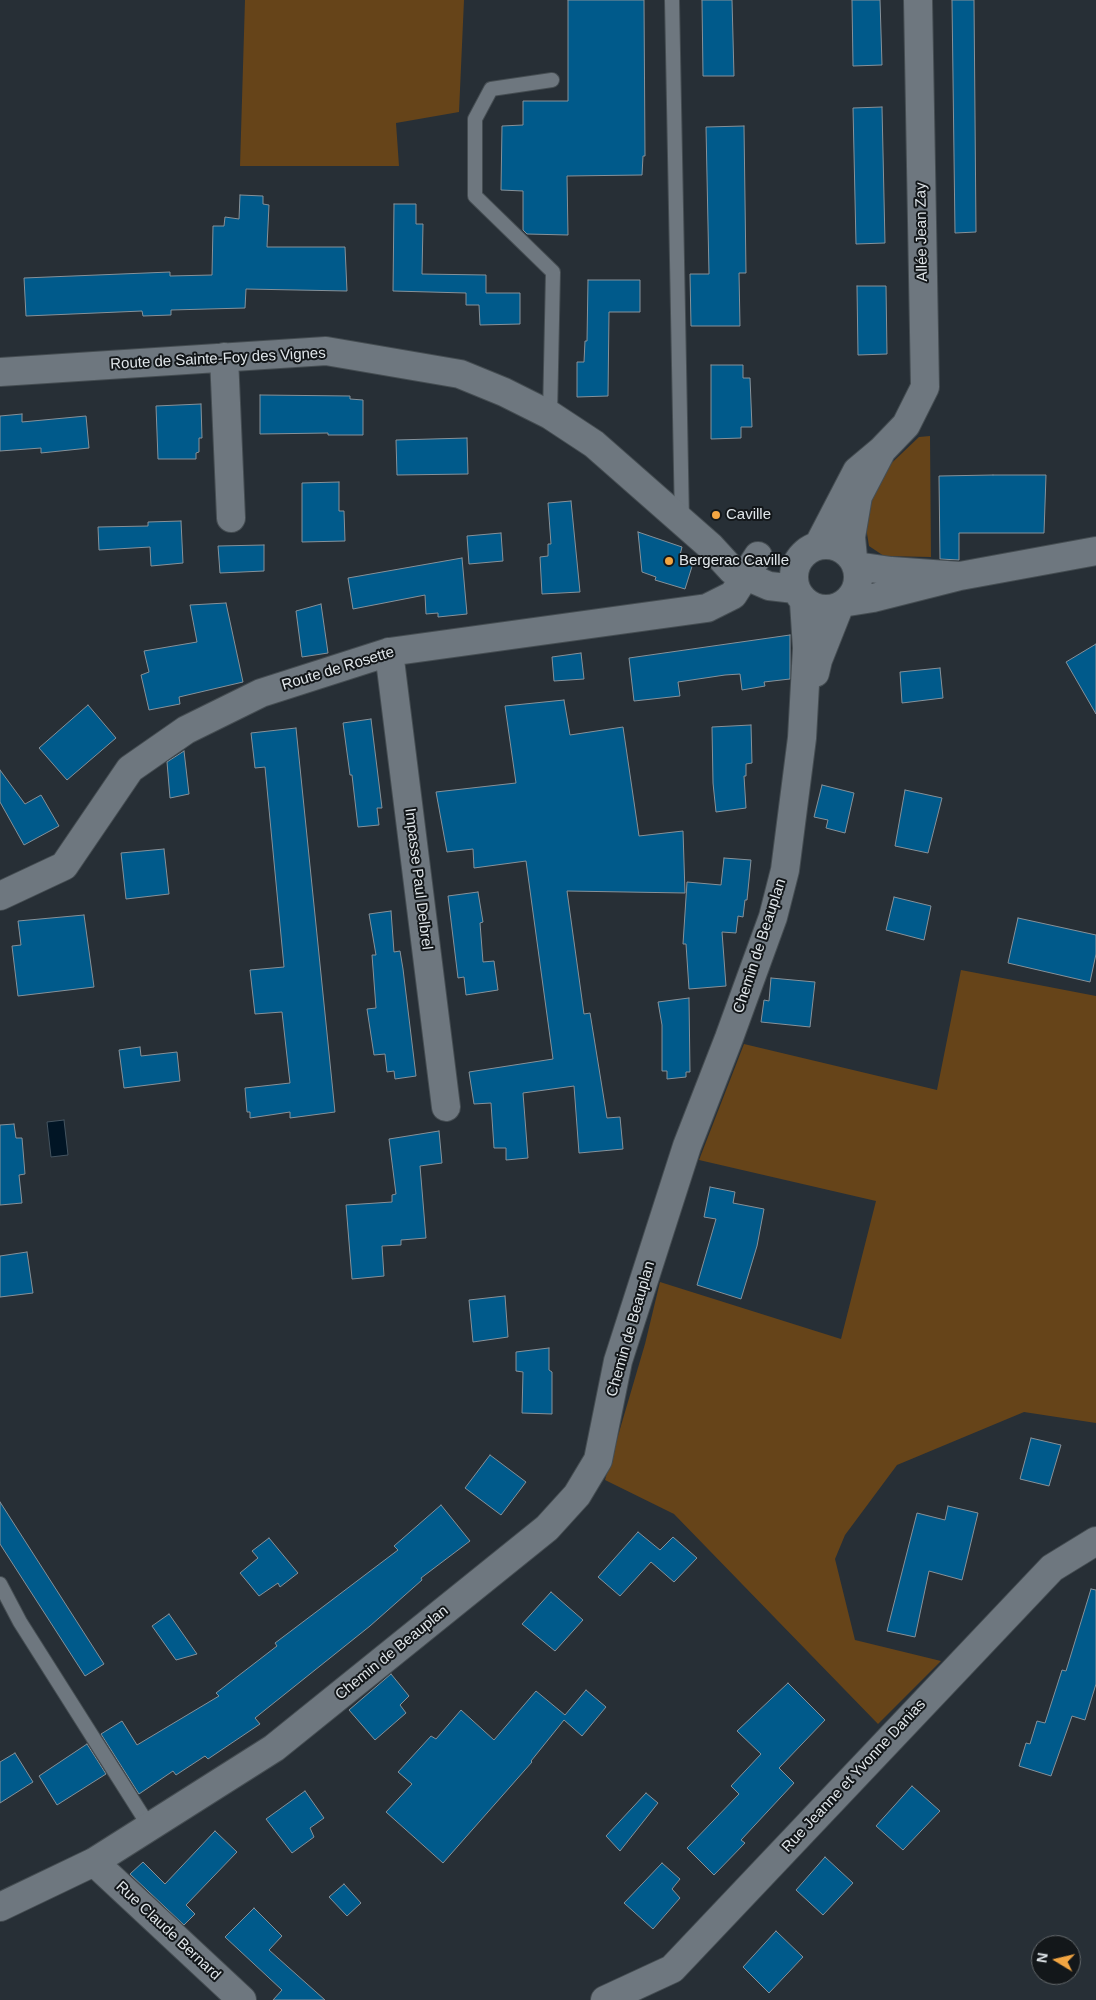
<!DOCTYPE html>
<html>
<head>
<meta charset="utf-8">
<style>
  body { margin:0 }
  #map { position:relative; width:1096px; height:2000px; overflow:hidden; background:#272f36; font-family:Arial,sans-serif }
  canvas { display:block }
  .north { position:absolute; left:1031px; top:1935px; width:50px; height:50px; box-sizing:border-box; background:#13171a; border:1px solid #656a6d; border-radius:50%; rotate:279deg; font-size:14px; font-weight:700; line-height:20px; text-align:center; color:#e0e6ea }
  .north::after { content:''; display:block; margin:auto; width:18px; height:22px; background:#f2a542; clip-path:polygon(50% 0,100% 100%,50% 72%,0 100%) }
</style>
</head>
<body>
<div id="map">
<canvas width="1096" height="2000"></canvas>
<div class="north">N</div>
</div>
<script>
const ctx = document.querySelector('canvas').getContext('2d');
ctx.lineJoin = 'round';
function paint(path, color) { ctx.fillStyle = color; ctx.fill(path, 'evenodd'); }
const toPath = rows => new Path2D(rows.map(r => 'M' + r).join(''));
function stroke(path, color, width, dash) { ctx.strokeStyle = color; ctx.lineWidth = width; ctx.lineCap = dash ? 'butt' : 'round'; ctx.setLineDash(dash || []); ctx.stroke(path); }
function drawText(font, color, halo, rows, align = 'center') {
  ctx.font = font + ' Arial,sans-serif'; ctx.lineWidth = 4; ctx.setLineDash([]); ctx.textBaseline = 'middle'; ctx.strokeStyle = halo; ctx.fillStyle = color; for (const [text, x, y, turn = 0] of rows) {
    ctx.save(); ctx.translate(x, y); ctx.rotate((+turn || 0) * Math.PI / 180); ctx.textAlign = isNaN(turn) ? turn : align; if (halo) ctx.strokeText(text, 0, 0); ctx.fillText(text, 0, 0); ctx.restore();
  }
}
const green = toPath([
  [245,0,464,0,459,112,396,123,399,166,240,166],
  [930,436,931,557,884,556,869,546,865,521,867,499,879,475,919,437],
  [961,970,1096,996,1096,1423,1024,1412,897,1465,845,1535,835,1559,855,1640,941,1661,878,1724,674,1514,605,1480,645,1344,660,1282,841,1339,876,1201,699,1160,744,1044,937,1090]
]);
const water = toPath([
  [64,1120,68,1155,51,1157,47,1122,64,1120]
]);
const building = toPath([
  [568,0,644,0,645,156,643,156,642,175,567,176,568,235,527,234,523,230,523,191,501,190,502,126,523,125,523,101,568,101,568,0],
  [702,0,732,0,734,76,703,76,702,0],
  [852,0,880,0,882,65,853,66,852,0],
  [952,0,974,0,976,232,955,233,952,0],
  [882,107,885,243,856,244,853,108,882,107],
  [744,126,746,273,739,273,740,326,691,326,690,274,709,274,706,127,744,126],
  [240,195,263,196,263,204,269,205,267,247,345,247,347,291,246,289,245,308,171,310,171,315,143,316,142,311,26,316,24,278,170,272,170,276,212,275,213,226,224,226,225,217,239,219,240,195],
  [394,204,416,204,416,224,423,224,422,274,486,275,486,293,520,293,520,324,480,325,479,305,466,305,466,293,393,291,394,204],
  [588,280,640,280,640,312,609,312,608,396,577,397,577,362,584,362,585,341,587,341,588,280],
  [857,286,886,286,887,354,858,355,857,286],
  [711,365,743,365,743,378,750,378,752,427,741,427,741,438,711,439,711,365],
  [260,395,350,396,350,399,363,400,363,435,328,435,328,433,260,434,260,395],
  [201,404,202,438,199,438,199,452,196,453,196,459,158,459,156,406,201,404],
  [22,414,22,422,86,416,89,448,41,453,41,448,0,451,0,416,22,414],
  [467,438,468,474,397,475,396,440,467,438],
  [993,475,1046,475,1044,533,959,533,959,560,940,559,939,476,993,475],
  [339,482,339,511,344,511,345,541,302,542,302,483,339,482],
  [571,501,580,592,542,594,540,557,548,556,548,544,551,544,548,503,571,501],
  [181,521,183,563,151,566,150,547,99,550,98,527,148,526,148,522,181,521],
  [638,532,682,547,680,555,694,560,685,589,655,580,656,577,642,572,638,532],
  [501,533,503,561,469,564,467,536,501,533],
  [264,545,264,571,220,573,218,546,264,545],
  [462,558,467,614,438,617,438,613,426,614,425,595,353,609,348,578,462,558],
  [226,603,243,682,179,697,180,704,149,710,141,675,149,672,144,651,197,642,190,605,226,603],
  [321,604,328,653,302,657,296,611,321,604],
  [790,635,790,679,764,682,765,686,742,690,740,674,725,675,678,682,680,696,634,701,629,658,790,635],
  [1096,644,1096,714,1066,662,1096,644],
  [581,653,584,679,554,681,552,657,581,653],
  [940,668,943,698,902,703,900,672,940,668],
  [564,700,570,735,623,727,639,836,683,831,685,893,567,891,584,1014,590,1013,607,1118,620,1117,623,1149,579,1153,574,1086,523,1093,528,1158,506,1160,506,1148,494,1148,491,1103,474,1104,469,1072,553,1059,526,861,474,868,473,849,447,852,436,792,516,783,505,706,564,700],
  [88,705,116,738,67,780,39,748,88,705],
  [371,719,382,808,377,808,379,825,358,827,352,775,350,775,343,723,371,719],
  [751,725,752,763,746,764,746,776,744,776,746,808,716,812,713,783,712,727,751,725],
  [296,728,335,1112,290,1118,290,1112,250,1118,250,1112,247,1112,245,1088,290,1083,282,1012,255,1014,250,970,284,967,265,767,255,768,251,733,296,728],
  [184,751,189,794,170,798,167,762,184,751],
  [0,770,25,804,41,795,59,826,24,845,0,802,0,770],
  [822,785,854,793,845,833,826,828,828,820,814,817,822,785],
  [905,790,942,798,928,853,895,846,905,790],
  [164,849,169,894,126,899,121,853,164,849],
  [724,858,751,860,747,900,745,900,743,917,738,916,736,933,722,932,726,986,689,989,686,944,683,944,687,882,721,885,724,858],
  [478,892,483,922,480,923,483,962,494,961,498,990,466,995,464,977,458,978,448,896,478,892],
  [894,897,931,906,924,940,886,930,894,897],
  [391,911,394,952,400,951,403,969,416,1076,395,1079,394,1071,387,1072,385,1054,374,1055,367,1009,376,1008,372,955,376,955,369,914,391,911],
  [84,915,94,987,18,996,12,946,21,945,18,921,84,915],
  [1018,918,1096,935,1096,954,1090,982,1008,963,1018,918],
  [771,978,815,982,810,1027,761,1022,764,1000,769,1001,771,978],
  [689,998,690,1072,686,1072,686,1077,667,1079,667,1071,662,1071,662,1025,658,1002,689,998],
  [140,1047,141,1056,177,1052,180,1081,124,1088,119,1050,140,1047],
  [14,1124,16,1138,22,1138,25,1174,19,1175,22,1203,0,1205,0,1125,14,1124],
  [439,1131,442,1163,420,1166,426,1238,401,1240,401,1245,382,1246,384,1276,352,1279,346,1205,392,1202,392,1195,396,1194,389,1139,439,1131],
  [710,1187,735,1192,733,1203,764,1209,757,1246,741,1299,697,1285,716,1219,704,1217,710,1187],
  [27,1252,33,1293,0,1297,0,1256,27,1252],
  [505,1296,508,1337,473,1342,469,1300,505,1296],
  [549,1348,549,1370,552,1372,552,1414,522,1413,523,1372,516,1371,516,1352,549,1348],
  [1031,1438,1061,1445,1049,1486,1020,1479,1031,1438],
  [490,1455,526,1482,501,1515,465,1488,490,1455],
  [0,1502,104,1664,85,1676,0,1544,0,1502],
  [441,1505,470,1541,421,1578,422,1580,370,1626,255,1718,260,1724,208,1759,205,1756,176,1775,173,1771,139,1794,101,1734,122,1721,137,1745,219,1696,216,1693,277,1646,275,1643,291,1631,398,1550,394,1546,441,1505],
  [948,1506,978,1513,962,1580,929,1571,915,1637,887,1631,917,1513,945,1520,948,1506],
  [638,1532,660,1550,673,1537,697,1558,674,1582,651,1562,620,1596,598,1577,638,1532],
  [269,1538,298,1573,280,1587,278,1583,259,1596,240,1573,258,1558,252,1551,269,1538],
  [1091,1589,1096,1590,1096,1684,1085,1720,1072,1716,1051,1776,1019,1766,1026,1743,1030,1744,1037,1721,1045,1723,1062,1670,1066,1671,1091,1589],
  [551,1592,583,1620,555,1651,522,1624,551,1592],
  [169,1614,197,1654,176,1660,152,1626,169,1614],
  [391,1674,409,1696,400,1705,406,1713,375,1740,349,1710,391,1674],
  [788,1683,825,1720,779,1768,794,1783,741,1840,745,1843,714,1875,687,1848,739,1794,731,1786,761,1754,737,1731,788,1683],
  [586,1690,606,1707,582,1736,564,1720,531,1761,532,1762,443,1863,386,1812,412,1784,398,1772,431,1736,436,1739,461,1710,494,1740,536,1691,565,1715,586,1690],
  [87,1744,106,1774,57,1805,39,1776,87,1744],
  [15,1753,33,1782,0,1803,0,1762,15,1753],
  [912,1786,940,1811,903,1850,876,1826,912,1786],
  [305,1791,324,1818,310,1828,314,1837,292,1853,266,1819,305,1791],
  [646,1793,658,1803,620,1851,606,1836,646,1793],
  [215,1831,237,1852,186,1905,195,1914,184,1925,130,1874,143,1862,165,1884,215,1831],
  [825,1857,853,1883,823,1915,796,1890,825,1857],
  [662,1863,680,1879,672,1889,680,1898,653,1929,624,1903,662,1863],
  [344,1884,361,1903,347,1916,329,1897,344,1884],
  [254,1908,282,1936,269,1950,325,2000,273,2000,282,1990,225,1937,254,1908],
  [776,1931,803,1957,769,1993,743,1967,776,1931]
]);
const service = toPath([
  [672,0,682,521],
  [550,415,553,272,475,196,475,119,491,89,552,80],
  [0,1584,20,1622,149,1826]
]);
const minor = toPath([
  [224,357,231,518],
  [0,372,326,351,460,374,504,392,550,415,594,444,710,546,732,570,769,586,795,589],
  [882,450,906,425,925,387,918,0],
  '794 577a32 32 0 1 1 64 0a32 32 0 1 1-64 0Z',
  [818,546,857,471,882,450,858,496,851,537,853,558],
  [960,576,1096,551],
  [848,602,873,598,960,576,891,571,856,566],
  [389,652,446,1107],
  [815,673,818,660,839,607],
  [0,896,64,866,130,769,186,730,261,693,389,652,707,608,733,595,758,556],
  [94,1862,242,2000],
  [0,1907,94,1862,274,1748,547,1528,577,1495,598,1460,618,1361,687,1146,729,1038,773,917,785,870,802,738,807,648,804,602],
  [605,2000,672,1969,1052,1568,1096,1541]
]);
const markers = [
  [716,515,5,"#f2a542"],
  [669,561,5,"#f2a542"]
];
const streetNames = [
  ["Allée Jean Zay",922,232,-91],
  ["Route de Sainte-Foy des Vignes",218,359,-3],
  ["Route de Rosette",338,669,-17],
  ["Impasse Paul Delbrel",418,879,83],
  ["Chemin de Beauplan",760,946,-72],
  ["Chemin de Beauplan",631,1329,-74],
  ["Chemin de Beauplan",392,1653,-39],
  ["Rue Jeanne et Yvonne Danias",854,1776,-47],
  ["Rue Claude Bernard",168,1931,43]
];
const poiNames = [
  ["Caville",726,515],
  ["Bergerac Caville",679,561]
];
paint(green, '#664419');
paint(water, '#011525');
stroke(water, '#445460', 1);
paint(building, '#005a8b');
stroke(building, '#869199', 1);
stroke(service, '#454d52', 16);
stroke(minor, '#454d52', 30);
stroke(service, '#6e777f', 14);
stroke(minor, '#6e777f', 28);
for (const [x, y, r, color] of markers) { const dot = new Path2D(); dot.arc(x, y, r, 0, 2 * Math.PI); ctx.fillStyle = color; ctx.fill(dot); stroke(dot, '#13171a', 2); }
drawText('15px', '#e0e6ea', '#13171a', streetNames);
drawText('15px', '#e0e6ea', '#13171a', poiNames, 'left');
</script>
</body>
</html>
